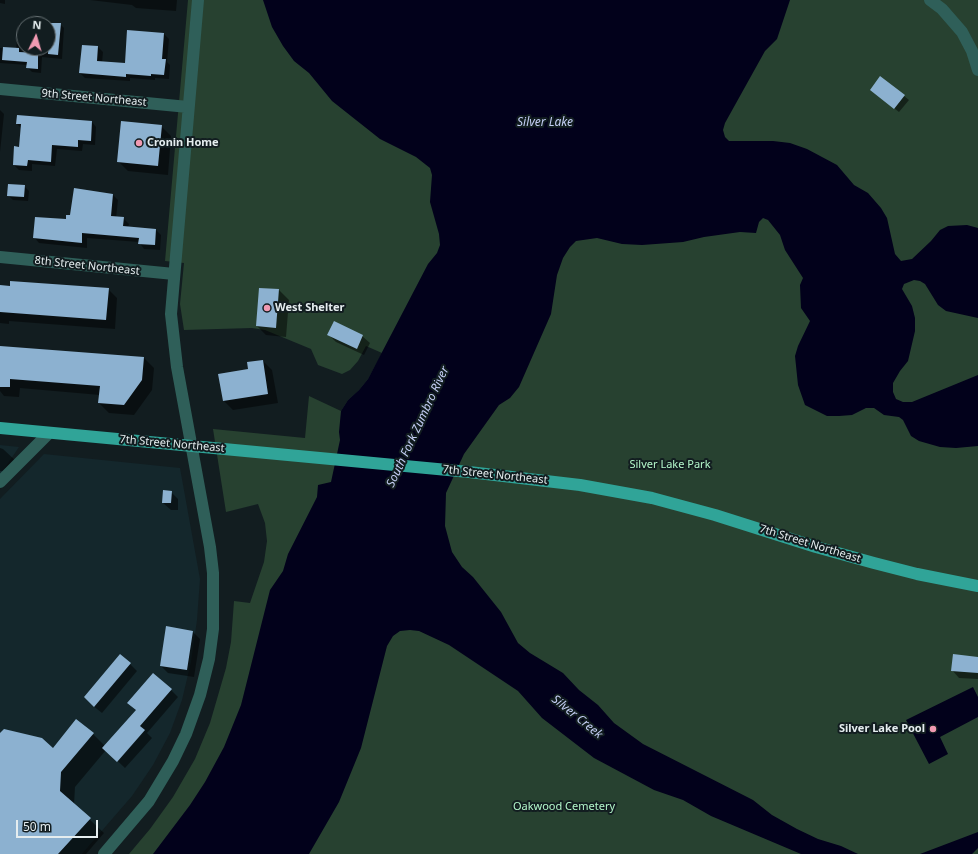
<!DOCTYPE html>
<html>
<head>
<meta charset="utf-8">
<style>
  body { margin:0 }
  #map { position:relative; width:978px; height:854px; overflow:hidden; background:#121d20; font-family:"Noto Sans",sans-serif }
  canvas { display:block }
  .north { position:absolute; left:16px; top:16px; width:40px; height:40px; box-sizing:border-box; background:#121d20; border:1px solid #667073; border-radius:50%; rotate:5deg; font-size:11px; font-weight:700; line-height:16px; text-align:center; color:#e5edef }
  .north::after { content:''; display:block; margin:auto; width:14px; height:18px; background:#f19ab2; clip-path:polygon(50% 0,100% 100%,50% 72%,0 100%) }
  .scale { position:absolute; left:16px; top:820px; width:82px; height:18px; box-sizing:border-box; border:2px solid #e5edef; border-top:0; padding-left:5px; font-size:12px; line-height:14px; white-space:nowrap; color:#e5edef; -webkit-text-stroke:3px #121d20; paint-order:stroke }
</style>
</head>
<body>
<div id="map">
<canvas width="978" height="854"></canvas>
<div class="north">N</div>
<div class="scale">50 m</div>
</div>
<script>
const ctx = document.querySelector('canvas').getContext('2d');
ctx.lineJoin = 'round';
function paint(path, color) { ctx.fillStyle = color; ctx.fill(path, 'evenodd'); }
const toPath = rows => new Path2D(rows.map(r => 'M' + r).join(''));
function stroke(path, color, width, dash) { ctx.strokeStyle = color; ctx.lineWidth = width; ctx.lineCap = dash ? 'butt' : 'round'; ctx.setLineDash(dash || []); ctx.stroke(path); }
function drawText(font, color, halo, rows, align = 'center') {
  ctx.font = font + ' "Noto Sans",sans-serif'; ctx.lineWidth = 4; ctx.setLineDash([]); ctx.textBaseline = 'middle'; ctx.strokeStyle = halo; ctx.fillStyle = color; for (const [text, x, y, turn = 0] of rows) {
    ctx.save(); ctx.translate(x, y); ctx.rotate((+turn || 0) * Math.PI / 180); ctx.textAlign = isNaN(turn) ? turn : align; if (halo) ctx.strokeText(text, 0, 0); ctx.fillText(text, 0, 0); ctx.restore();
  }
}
const built = toPath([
  [0,445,19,447,0,475],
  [44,454,180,468,200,579,197,620,191,662,182,700,170,733,153,765,132,796,106,826,82,854,0,854,0,499]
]);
const green = toPath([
  [188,0,978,0,978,854,129,854,150,829,173,797,195,759,210,723,226,668,231,642,234,601,250,603,264,562,267,541,265,523,258,504,226,512,213,429,305,438,309,396,341,411,348,400,359,390,368,379,382,353,366,346,358,361,350,370,342,374,318,365,311,349,265,330,252,328,184,330,180,304,184,263,165,261]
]);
const water = toPath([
  [263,0,790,0,777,39,765,51,725,123,723,130,725,137,729,141,773,141,790,143,807,149,837,165,854,185,868,193,881,208,887,218,895,254,901,261,912,259,931,241,940,230,948,226,967,225,978,228,978,318,946,311,938,305,925,284,920,281,914,280,904,284,902,289,912,306,915,318,915,331,908,361,900,371,893,383,893,392,896,399,903,402,912,402,978,375,978,446,956,448,940,447,919,441,911,436,903,420,899,417,884,415,874,408,866,408,852,415,839,416,827,416,805,405,798,385,795,356,798,346,810,321,801,308,800,285,803,278,785,250,780,235,768,220,763,218,759,222,756,233,740,232,704,237,683,242,642,245,622,244,597,238,576,241,570,247,563,258,557,275,551,314,519,387,510,398,499,405,464,454,446,493,445,526,452,552,462,567,473,577,501,612,518,643,530,653,563,673,579,690,598,705,614,723,643,744,753,800,772,815,797,829,818,839,841,846,858,854,801,854,711,816,683,800,654,790,594,758,542,718,518,691,449,645,419,631,410,630,400,631,393,636,387,646,361,748,339,802,309,854,153,854,190,805,205,782,224,747,241,705,270,590,283,571,288,554,317,497,318,485,331,482,340,440,339,432,341,411,348,400,359,390,368,379,428,264,437,253,440,245,439,234,430,202,432,175,430,168,416,157,380,139,332,101,309,73,294,61,283,46,272,27],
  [973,687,978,697,978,717,940,737,948,754,929,764,906,720],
  [978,832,978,848,972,854,920,854]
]);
const shadow = toPath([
  [0,0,5,0,5,4,0,3],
  [90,0,177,0,176,11,136,8,132,5],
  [19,24,24,25,24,48,48,48,48,27,60,24,64,28,62,59,42,57,41,73,32,72,28,68,28,65,0,63,0,48,16,49],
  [128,31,164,34,169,39,167,62,170,65,169,79,155,78,155,80,130,78,130,81,85,78,80,73,98,47,103,52,102,63,126,64],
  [876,94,904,96,909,100,899,112],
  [0,110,4,114,0,152],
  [92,122,96,127,95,145,83,144,82,151,57,149,55,166,32,164,32,171,19,170,14,165,20,148,21,128,17,124],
  [161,126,171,136,168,175,128,171,118,161],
  [24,186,29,191,28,201,13,200,8,195],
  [113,195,118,200,116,218,123,218,129,224,128,227,156,230,161,235,160,250,144,249,139,242,87,238,87,248,39,243,34,237],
  [0,286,108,289,117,298,115,329,9,321,9,324,0,323],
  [260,289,279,290,289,300,286,337,266,335,257,326],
  [329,335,362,336,370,343,364,355,336,342],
  [0,347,144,358,154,368,152,390,134,415,109,413,99,403,100,395,20,388,19,397,4,396,0,391],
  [263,361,272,370,278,403,233,410,223,400,249,370],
  [0,448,3,449,16,461,15,472,0,471],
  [171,492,178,499,178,510,171,510,163,503],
  [193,632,200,639,194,677,168,673,161,666],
  [978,658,978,679,959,678,952,670],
  [130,664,137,671,102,713,92,705],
  [171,690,178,697,147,733,152,738,125,768,106,750,75,787,74,805,104,833,86,854,0,854,0,735,53,749,93,734,105,746,137,711,128,703]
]);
const building = toPath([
  [50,23,61,23,58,55,48,54],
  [127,30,164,33,162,59,166,59,164,75,151,74,151,76,126,74,126,77,79,73,82,45,98,46,97,61,125,63],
  [3,47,19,48,19,52,38,53,38,69,26,68,27,62,2,60],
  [880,76,905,95,894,109,870,90],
  [17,115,92,121,91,141,78,140,78,147,52,145,51,162,28,160,27,166,13,165,14,146,19,147,21,124,16,124],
  [121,121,162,125,158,166,117,162],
  [8,184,25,185,24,197,7,196],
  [74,188,113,194,111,216,124,217,123,226,156,229,155,245,138,244,139,238,82,233,82,243,33,238,35,217,66,219,66,215,70,215],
  [10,281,109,288,106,320,0,312,0,285,10,286],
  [259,288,279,289,276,328,256,326],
  [334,321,363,335,357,349,327,335],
  [0,346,144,357,142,380,124,405,98,403,100,386,10,379,10,387,0,387],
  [263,360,268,394,223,401,218,374,248,369,247,362],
  [163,490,172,491,171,503,162,503],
  [166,626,193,631,187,670,160,666],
  [120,654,131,663,94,707,84,697],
  [953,654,978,657,978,673,951,671],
  [153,673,172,689,140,726,145,730,117,762,102,748,136,710,127,703],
  [76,719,94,733,61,772,60,791,91,818,58,854,0,854,0,733,4,729,42,738,53,748]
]);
const minor = toPath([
  [930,0,942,9,962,32,972,51,978,70],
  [0,89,188,107],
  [0,257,174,274],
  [0,482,49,433],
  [104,854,149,801,173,761,186,734,200,695,209,659,213,629,213,573,210,547,177,367,171,314,198,0]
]);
const major = toPath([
  [0,428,469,472,580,485,652,498,715,515,816,547,874,563,917,574,978,586]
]);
const markers = [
  [139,143,4,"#f19ab2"],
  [267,308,4,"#f19ab2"],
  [933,729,4,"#f19ab2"]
];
const streetNames = [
  ["9th Street Northeast",94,98,5],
  ["8th Street Northeast",87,266,6],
  ["7th Street Northeast",172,444,5],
  ["7th Street Northeast",495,475,6],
  ["7th Street Northeast",810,544,17]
];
const poiNames = [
  ["Cronin Home",147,143],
  ["West Shelter",275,308],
  ["Silver Lake Pool",925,729,"right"]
];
const parkNames = [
  ["Silver Lake Park",670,465],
  ["Oakwood Cemetery",564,807]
];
const waterNames = [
  ["Silver Lake",545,123],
  ["South Fork Zumbro River",418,427,-65],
  ["Silver Creek",577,717,39]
];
paint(built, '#14272c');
paint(green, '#274130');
paint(water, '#02011b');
paint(shadow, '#0007');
paint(building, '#8cb1d0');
stroke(minor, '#2f5f59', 12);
stroke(major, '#30a498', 12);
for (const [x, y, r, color] of markers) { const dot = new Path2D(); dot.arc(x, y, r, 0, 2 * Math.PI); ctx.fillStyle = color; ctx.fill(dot); stroke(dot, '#121d20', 1.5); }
drawText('11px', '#e5edef', '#121d20', streetNames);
drawText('bold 11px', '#e5edef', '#121d20', poiNames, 'left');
drawText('11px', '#b3f6ca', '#121d20', parkNames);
drawText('italic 12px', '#c4cef4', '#121d20', waterNames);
</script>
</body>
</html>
